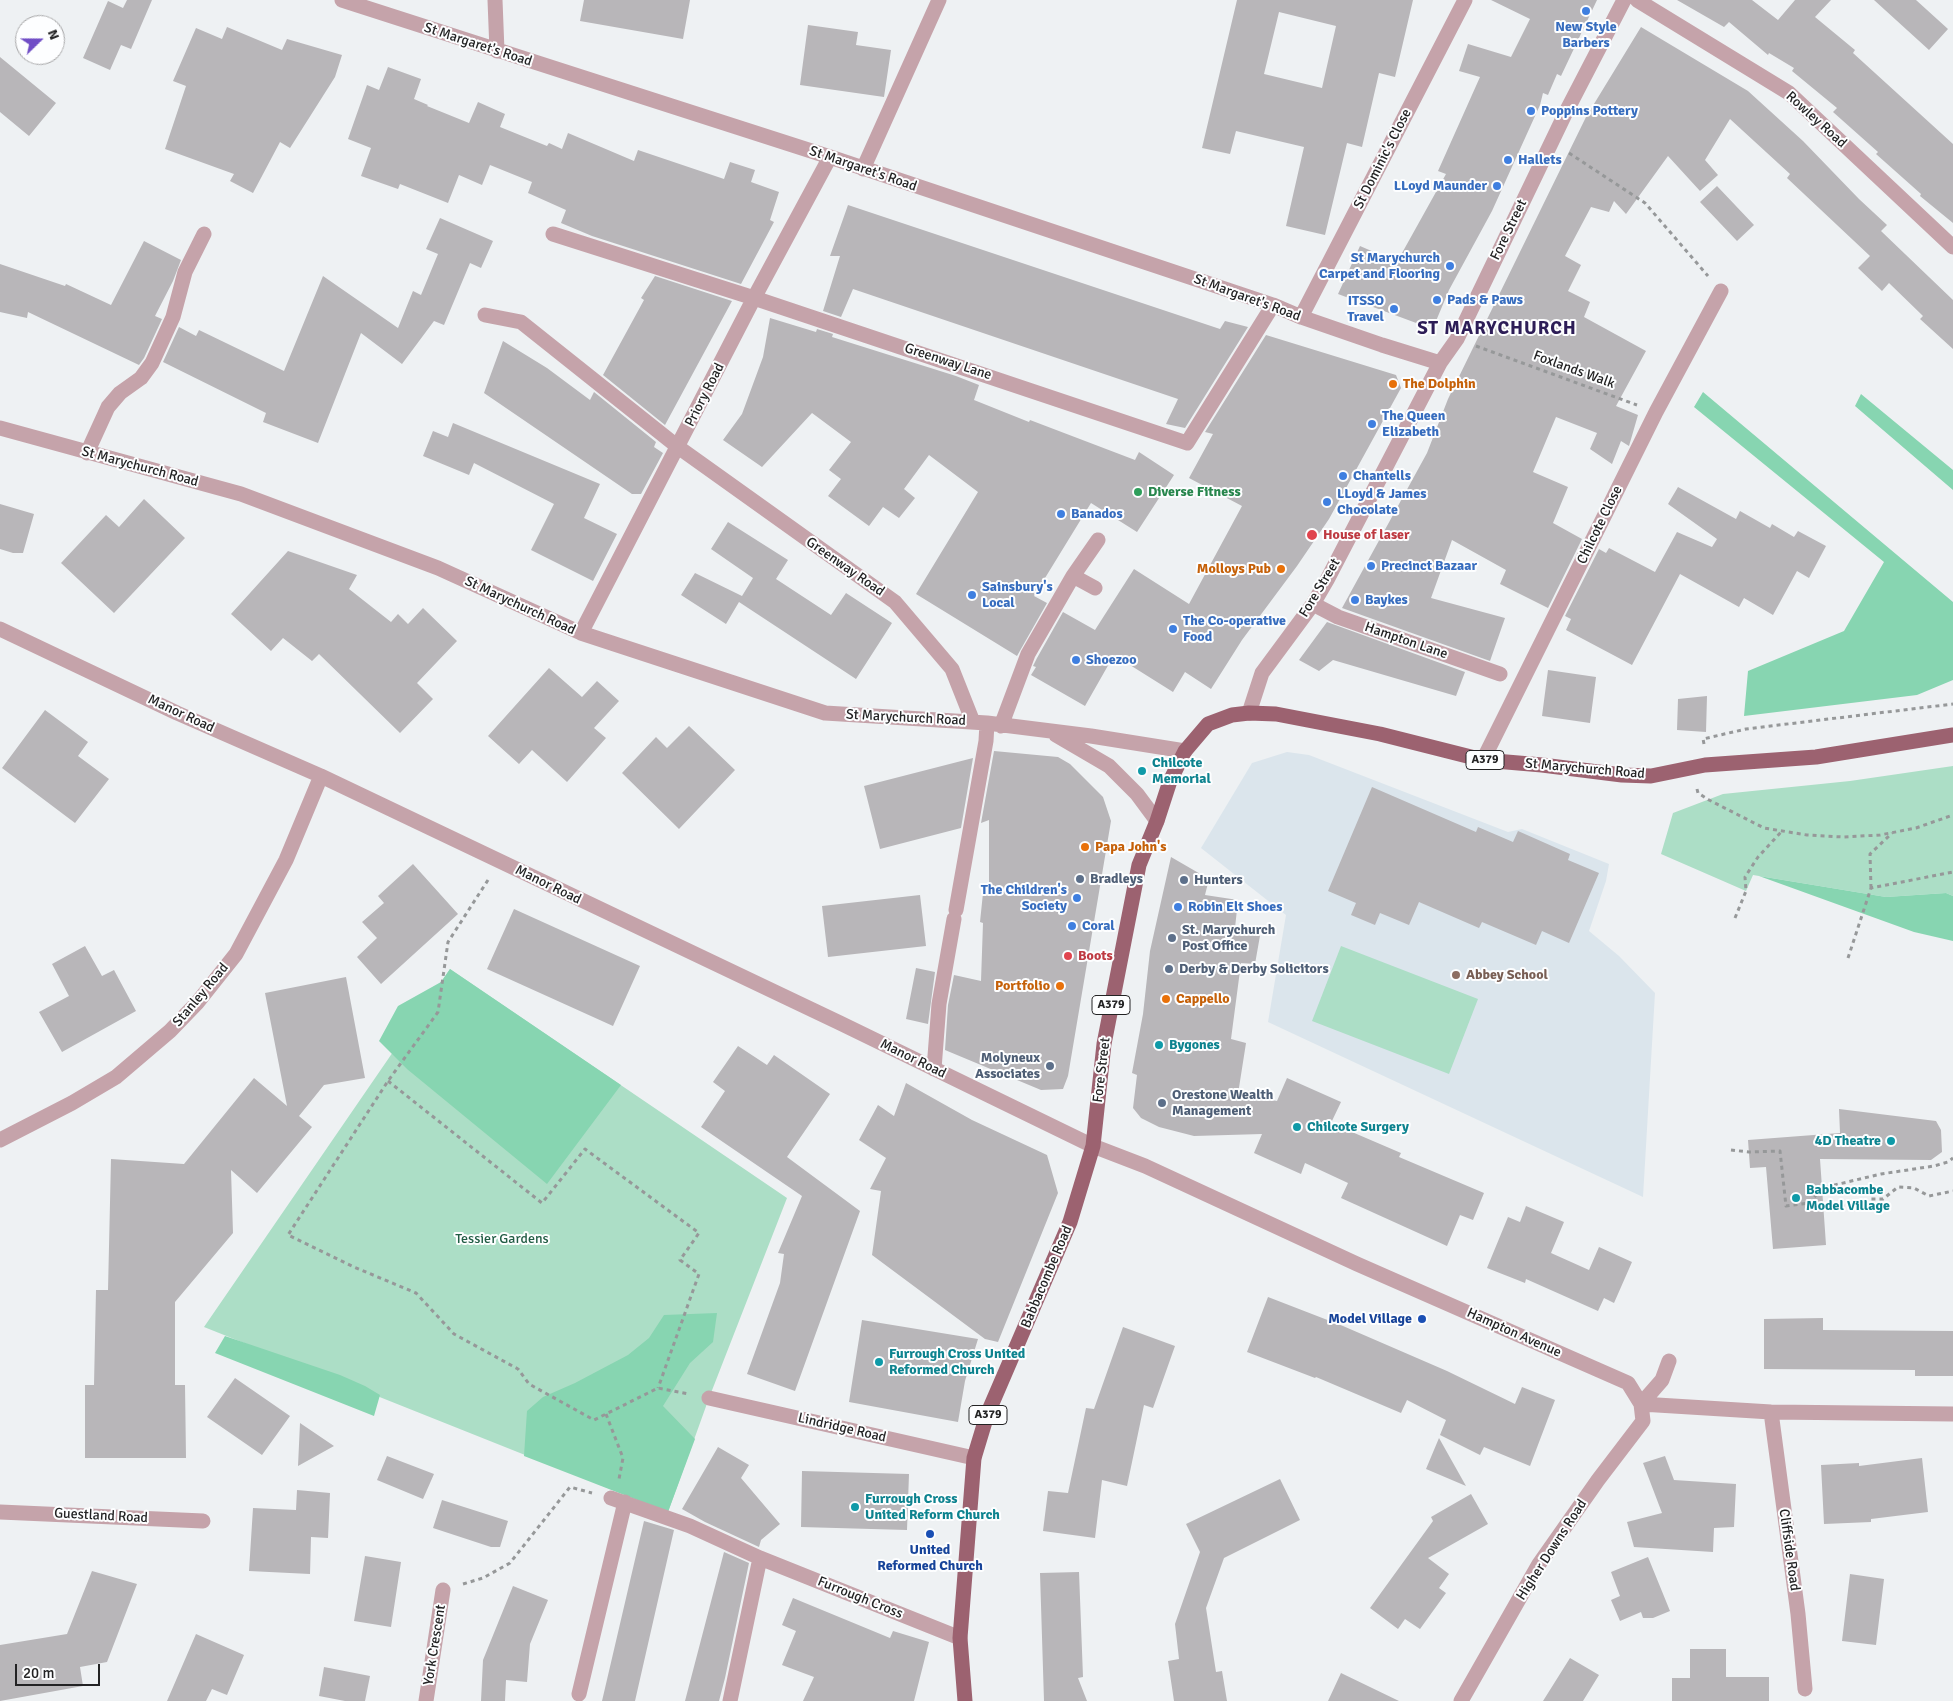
<!DOCTYPE html>
<html>
<head>
<meta charset="utf-8">
<style>
  body { margin:0 }
  #map { position:relative; width:1953px; height:1701px; overflow:hidden; background:#eef1f3; font-family:Signika,sans-serif }
  canvas { display:block }
  .north { position:absolute; left:15px; top:15px; width:50px; height:50px; box-sizing:border-box; background:#fdfeff; border:1px solid #a6a6a7; border-radius:50%; rotate:68deg; font-size:14px; font-weight:700; line-height:20px; text-align:center; color:#232324 }
  .north::after { content:''; display:block; margin:auto; width:18px; height:22px; background:#704dc6; clip-path:polygon(50% 0,100% 100%,50% 72%,0 100%) }
  .scale { position:absolute; left:15px; top:1664px; width:85px; height:22px; box-sizing:border-box; border:2px solid #232324; border-top:0; padding-left:6px; font-size:15px; line-height:18px; white-space:nowrap; color:#232324; -webkit-text-stroke:4px #fdfeff; paint-order:stroke }
</style>
</head>
<body>
<div id="map">
<canvas width="1953" height="1701"></canvas>
<div class="north">N</div>
<div class="scale">20 m</div>
</div>
<script>
const ctx = document.querySelector('canvas').getContext('2d');
ctx.lineJoin = 'round';
function paint(path, color) { ctx.fillStyle = color; ctx.fill(path, 'evenodd'); }
const toPath = rows => new Path2D(rows.map(r => 'M' + r).join(''));
function stroke(path, color, width, dash) { ctx.strokeStyle = color; ctx.lineWidth = width; ctx.lineCap = dash ? 'butt' : 'round'; ctx.setLineDash(dash || []); ctx.stroke(path); }
function drawText(font, color, halo, rows, align = 'center') {
  ctx.font = font + ' Signika,sans-serif'; ctx.lineWidth = 4; ctx.setLineDash([]); ctx.textBaseline = 'middle'; ctx.strokeStyle = halo; ctx.fillStyle = color; for (const [text, x, y, turn = 0] of rows) {
    ctx.save(); ctx.translate(x, y); ctx.rotate((+turn || 0) * Math.PI / 180); ctx.textAlign = isNaN(turn) ? turn : align; if (halo) ctx.strokeText(text, 0, 0); ctx.fillText(text, 0, 0); ctx.restore();
  }
}
const built = toPath([
  [1287,752,1309,755,1508,832,1522,829,1609,864,1606,881,1589,931,1619,956,1655,993,1643,1197,1268,1022,1286,915,1201,848,1252,763]
]);
const green = toPath([
  [1953,766,1953,896,1946,893,1886,897,1753,875,1746,891,1661,854,1673,813,1723,794,1850,781],
  [1341,946,1478,999,1449,1074,1312,1021],
  [450,969,787,1198,709,1398,668,1512,204,1327]
]);
const forest = toPath([
  [1703,392,1953,602,1953,680,1917,695,1744,716,1748,671,1844,631,1884,562,1694,407],
  [1861,394,1953,470,1953,490,1855,406],
  [1759,876,1886,897,1946,893,1953,896,1953,941,1914,932],
  [450,969,621,1085,547,1184,407,1069,379,1041,398,1006,441,982],
  [717,1313,713,1342,690,1363,663,1406,695,1439,668,1512,524,1456,527,1411,543,1397,575,1383,628,1355,649,1338,664,1315],
  [225,1336,340,1375,365,1386,380,1395,374,1416,215,1353]
]);
const building = toPath([
  [127,0,152,0,131,49,121,45,110,70,83,58,108,1,123,8],
  [584,0,690,0,683,39,580,21],
  [1237,0,1413,0,1395,77,1379,73,1362,147,1347,143,1325,235,1286,226,1304,147,1236,131,1230,154,1202,148],
  [1279,12,1336,26,1322,88,1264,74],
  [1491,0,1597,0,1561,76,1557,74,1548,95,1543,93,1540,105,1492,211,1449,290,1436,321,1427,327,1338,294,1360,246,1397,262,1446,174,1438,171,1480,77,1459,71,1468,44,1511,57,1530,19],
  [1677,0,1752,0,1778,20,1795,0,1831,0,1815,17,1855,50,1853,53,1953,144,1953,223,1920,196,1921,194,1876,154,1878,152,1833,112,1837,108,1792,71,1794,68,1769,53,1768,55,1729,22,1724,27],
  [1874,0,1916,0,1948,29,1929,50],
  [808,25,858,32,856,45,891,50,884,97,800,85],
  [227,27,282,50,287,39,342,55,335,77,290,148,280,142,253,193,230,181,234,174,165,149,186,86,173,81,196,28,222,39],
  [1641,27,1748,91,1803,141,1859,199,1887,225,1881,231,1953,300,1953,349,1920,319,1923,316,1889,283,1882,291,1858,268,1870,256,1787,178,1790,174,1730,119,1705,160,1718,175,1700,191,1668,156,1626,214,1614,201,1609,212,1591,207,1565,256,1581,265,1568,291,1590,302,1584,317,1646,351,1616,406,1638,415,1629,446,1621,441,1612,464,1590,449,1597,433,1556,417,1533,472,1568,487,1553,523,1582,539,1548,608,1500,584,1506,570,1452,540,1431,598,1505,618,1490,661,1342,608,1427,453,1448,399,1586,117],
  [0,57,56,103,29,136,0,112],
  [388,67,421,79,414,99,428,105,427,106,469,123,478,102,505,114,500,127,547,146,549,143,562,149,568,133,634,161,638,150,724,179,730,162,755,170,751,182,779,192,770,220,774,222,741,284,592,236,561,223,566,210,528,193,532,182,490,165,482,185,459,175,448,203,400,184,398,189,361,176,371,148,348,139,367,85,379,90],
  [1717,186,1754,225,1737,241,1700,202],
  [848,205,1220,329,1225,321,1248,327,1185,428,1166,424,1178,399,853,289,841,317,823,311,840,256,830,256],
  [440,218,493,241,481,268,470,263,444,325,434,321,402,364,361,333,318,443,263,422,266,413,163,362,179,327,196,336,199,330,284,371,323,276,398,328,413,291,421,295,438,254,426,249],
  [144,241,181,260,173,281,155,316,162,319,144,358,139,365,28,312,27,318,0,312,0,264,65,286,66,284,111,305],
  [655,276,732,301,665,425,603,375,644,300,641,298],
  [770,318,816,332,817,329,833,334,832,337,956,376,979,385,974,400,1029,422,1030,420,1135,460,1139,452,1174,475,1137,532,1091,503,1034,596,1047,603,1017,656,916,594,978,492,929,455,904,489,915,498,899,518,883,507,869,526,828,496,841,479,829,470,851,442,812,413,762,467,723,440,742,414,763,357],
  [1266,335,1396,375,1401,388,1329,519,1297,566,1242,640,1211,689,1185,672,1173,692,1114,655,1085,706,1031,675,1036,667,1033,666,1037,658,1063,612,1095,630,1134,569,1189,604,1242,506,1189,478,1213,434,1205,432],
  [503,341,547,368,590,400,594,392,656,442,654,447,663,453,641,494,632,494,484,393],
  [453,423,600,484,584,518,617,534,593,581,531,550,554,504,474,463,469,475,423,456,433,431,448,437],
  [1678,487,1736,519,1740,511,1770,528,1772,524,1794,537,1798,531,1826,546,1809,578,1797,571,1773,615,1744,598,1739,607,1680,574,1632,665,1566,630,1571,619,1565,616,1599,549,1606,553,1609,548,1655,572,1677,532,1712,547,1717,539,1668,504],
  [144,499,185,538,114,613,61,563,106,515,119,527],
  [0,504,34,514,23,553,13,553,0,549],
  [728,522,788,560,776,579,831,615,846,593,892,623,856,679,739,602,726,624,681,595,695,573,742,596,753,578,711,549],
  [288,551,357,575,349,589,391,622,398,614,408,624,423,608,457,641,417,683,433,699,400,733,319,654,312,661,283,638,271,651,231,614],
  [1327,622,1465,672,1456,696,1333,660,1319,671,1299,660],
  [549,668,582,697,597,681,619,701,594,728,606,738,567,782,532,750,519,764,488,736],
  [1548,670,1596,677,1590,723,1542,716],
  [1707,696,1706,732,1677,730,1678,699],
  [45,710,88,742,78,756,109,779,75,823,2,768],
  [689,726,735,770,679,829,622,773,656,737,667,748],
  [994,751,1058,757,1070,764,1103,797,1111,821,1068,1076,1063,1089,1041,1090,945,1050,948,1005,954,975,981,981,983,923,980,922,983,893,989,894,989,820,981,823],
  [973,758,961,828,880,849,864,786],
  [1372,787,1476,832,1478,827,1513,842,1518,831,1570,854,1568,860,1599,873,1569,943,1542,931,1536,945,1482,922,1479,928,1419,902,1409,925,1380,913,1375,925,1351,915,1356,903,1328,891],
  [1171,857,1209,879,1205,895,1238,900,1235,928,1261,930,1255,964,1241,963,1231,1039,1246,1043,1238,1094,1277,1101,1287,1078,1341,1102,1331,1123,1401,1153,1399,1157,1484,1193,1473,1220,1460,1215,1447,1246,1341,1198,1348,1183,1305,1163,1301,1174,1254,1153,1262,1134,1194,1136,1159,1127,1141,1118,1133,1108,1137,1075,1132,1073,1143,1014,1150,951],
  [413,864,458,914,381,984,357,957,377,938,362,922,384,903,378,896],
  [920,895,926,946,828,957,822,906],
  [514,909,640,966,613,1026,487,969],
  [85,946,102,976,114,970,136,1011,62,1052,39,1012,69,996,52,964],
  [916,968,935,972,928,1024,906,1019],
  [346,977,365,1078,324,1085,299,1116,312,1127,257,1193,231,1170,233,1233,175,1302,175,1385,185,1385,186,1458,85,1458,85,1385,94,1385,96,1290,108,1290,111,1159,184,1164,254,1078,287,1106,265,993],
  [738,1046,767,1065,774,1055,830,1094,787,1157,860,1211,795,1391,747,1374,780,1283,784,1254,778,1253,802,1196,701,1127,725,1091,713,1082],
  [906,1083,972,1120,1047,1155,1058,1193,998,1342,985,1339,872,1255,881,1191,870,1189,886,1158,859,1140,878,1105,894,1116],
  [1839,1109,1936,1121,1941,1130,1942,1152,1931,1160,1820,1159,1826,1245,1773,1249,1766,1167,1750,1168,1748,1140,1840,1133],
  [1526,1206,1564,1222,1551,1253,1589,1270,1599,1247,1632,1262,1614,1303,1604,1298,1598,1311,1526,1279,1525,1283,1487,1268,1508,1217,1520,1222],
  [1268,1297,1343,1326,1447,1371,1515,1404,1522,1387,1555,1400,1530,1466,1484,1447,1480,1455,1440,1435,1446,1420,1407,1400,1401,1413,1316,1377,1315,1378,1247,1352],
  [1823,1318,1823,1330,1953,1331,1953,1376,1915,1376,1915,1370,1764,1369,1764,1319],
  [862,1320,978,1339,965,1381,958,1422,849,1402],
  [1123,1327,1175,1346,1153,1408,1144,1405,1127,1486,1102,1480,1095,1538,1043,1531,1048,1491,1068,1493,1086,1408,1094,1409],
  [235,1378,290,1416,262,1455,207,1417],
  [300,1423,334,1446,298,1466],
  [1439,1438,1466,1486,1426,1469],
  [718,1447,749,1465,741,1478,780,1524,761,1540,759,1547,705,1522,682,1509],
  [387,1456,434,1474,423,1499,377,1480],
  [1665,1456,1674,1480,1736,1484,1734,1527,1714,1528,1713,1552,1634,1547,1627,1522,1662,1513,1643,1463],
  [1922,1458,1928,1512,1871,1519,1871,1522,1824,1524,1821,1465,1859,1463,1859,1466],
  [802,1471,909,1474,907,1530,801,1527],
  [1280,1479,1300,1520,1224,1558,1206,1608,1216,1672,1222,1671,1227,1701,1174,1701,1168,1661,1179,1659,1175,1624,1200,1552,1186,1524],
  [297,1490,330,1493,328,1538,311,1537,310,1574,249,1571,253,1508,296,1510],
  [1471,1494,1488,1524,1428,1558,1449,1574,1439,1588,1446,1593,1420,1629,1405,1619,1398,1629,1370,1608,1433,1521,1431,1517],
  [442,1500,508,1521,500,1547,491,1547,433,1528],
  [644,1521,674,1530,635,1701,602,1701],
  [724,1552,749,1563,725,1678,719,1701,685,1701],
  [365,1556,401,1562,391,1627,354,1621],
  [1648,1557,1670,1611,1653,1618,1643,1618,1641,1612,1620,1621,1611,1600,1620,1596,1611,1572],
  [92,1571,137,1584,107,1662,80,1667,83,1686,0,1701,0,1645,67,1634],
  [1079,1572,1083,1677,1078,1678,1087,1701,1044,1701,1040,1573],
  [1850,1574,1884,1579,1876,1645,1842,1641],
  [513,1586,548,1600,530,1644,527,1682,506,1680,505,1701,481,1701,483,1660],
  [793,1598,890,1638,893,1631,929,1642,914,1701,803,1701,814,1677,782,1665,796,1631,782,1625],
  [196,1634,244,1655,227,1695,212,1689,206,1701,167,1701],
  [1690,1649,1726,1649,1726,1677,1769,1677,1769,1701,1672,1701,1672,1678,1690,1678],
  [1570,1658,1599,1675,1583,1701,1543,1701],
  [324,1667,370,1676,365,1701,345,1701,319,1696],
  [1341,1673,1399,1701,1328,1701]
]);
const path = toPath([
  [1569,153,1645,203,1708,276],
  [1476,346,1637,405],
  [1704,744,1703,739,1746,729,1953,704],
  [1697,789,1698,793,1709,800,1764,828,1807,835,1843,837,1880,835,1916,828,1953,815],
  [488,880,448,942,438,1012,388,1081,288,1235,354,1267,416,1293,454,1334,518,1369,529,1384,594,1420,658,1388,689,1394],
  [1871,888,1870,854,1892,833],
  [1735,918,1746,891,1745,877,1758,857,1782,831],
  [1848,958,1871,888,1953,872],
  [388,1081,542,1203,585,1149,699,1233,680,1260,699,1274,658,1388],
  [1731,1150,1749,1152,1780,1151,1786,1206,1809,1203,1823,1208,1860,1203,1871,1199,1883,1199,1898,1187,1914,1188,1929,1196,1953,1191],
  [1809,1203,1822,1188,1881,1174,1934,1166,1948,1162,1953,1158],
  [606,1414,623,1458,619,1479],
  [463,1584,483,1578,510,1563,570,1487,592,1493]
]);
const minor = toPath([
  [342,0,830,157,1273,305,1301,317,1382,345,1440,363],
  [495,0,497,51],
  [1637,0,1789,93,1953,247],
  [863,169,939,0],
  [553,234,754,298,1187,443,1273,305],
  [485,315,521,322,678,447,895,602,952,669,973,722],
  [1301,317,1465,0],
  [0,428,241,494,438,568,581,633,825,713,987,723,1091,736,1185,751],
  [87,453,108,407,120,393,141,378,152,363,173,317,185,272,204,234],
  [1073,576,1095,588],
  [1313,604,1338,617,1500,674],
  [0,629,177,713,321,776,840,1023,1093,1146,1145,1166,1357,1264,1628,1383,1641,1404,1643,1421,1598,1480,1539,1564,1461,1701],
  [581,633,754,298,830,157],
  [1249,713,1262,673,1313,604,1327,580,1440,363,1457,339,1566,112,1624,0],
  [1001,726,1028,654,1073,576,1098,540],
  [1056,735,1109,766,1137,794,1157,821],
  [1483,760,1656,412,1721,291],
  [956,910,986,741,987,723],
  [934,1069,939,1004,954,919],
  [0,1140,72,1103,116,1077,170,1031,197,1003,236,954,286,860,321,776],
  [709,1398,974,1458],
  [1641,1404,1771,1412,1953,1414],
  [1641,1404,1662,1380,1669,1361],
  [1771,1412,1798,1614,1805,1689],
  [611,1498,690,1526,760,1558,960,1638],
  [0,1512,203,1521],
  [579,1694,625,1502],
  [426,1701,443,1590],
  [730,1701,760,1558]
]);
const major = toPath([
  [965,1701,960,1638,974,1458,987,1415,1070,1222,1093,1146,1104,1044,1139,865,1157,821,1170,781,1185,751,1208,724,1232,715,1249,713,1276,714,1380,734,1483,760,1542,765,1622,775,1651,776,1705,765,1816,757,1953,735]
]);
const markers = [
  [1586,11,5,"#3f7fe0"],
  [1531,111,5,"#3f7fe0"],
  [1508,160,5,"#3f7fe0"],
  [1497,186,5,"#3f7fe0"],
  [1450,266,5,"#3f7fe0"],
  [1437,300,5,"#3f7fe0"],
  [1394,309,5,"#3f7fe0"],
  [1393,384,5,"#e8710a"],
  [1372,424,5,"#3f7fe0"],
  [1343,476,5,"#3f7fe0"],
  [1138,492,5,"#2e9e5b"],
  [1327,502,5,"#3f7fe0"],
  [1061,514,5,"#3f7fe0"],
  [1312,535,6,"#e0444e"],
  [1371,566,5,"#3f7fe0"],
  [1281,569,5,"#e8710a"],
  [972,595,5,"#3f7fe0"],
  [1355,600,5,"#3f7fe0"],
  [1173,629,5,"#3f7fe0"],
  [1076,660,5,"#3f7fe0"],
  [1142,771,5,"#0f9aa8"],
  [1085,847,5,"#e8710a"],
  [1080,879,5,"#5c6f8a"],
  [1184,880,5,"#5c6f8a"],
  [1077,898,5,"#3f7fe0"],
  [1178,907,5,"#3f7fe0"],
  [1072,926,5,"#3f7fe0"],
  [1172,938,5,"#5c6f8a"],
  [1068,956,5,"#e0444e"],
  [1169,969,5,"#5c6f8a"],
  [1456,975,5,"#8d6e63"],
  [1060,986,5,"#e8710a"],
  [1166,999,5,"#e8710a"],
  [1159,1045,5,"#0f9aa8"],
  [1050,1066,5,"#5c6f8a"],
  [1162,1103,5,"#5c6f8a"],
  [1297,1127,5,"#0f9aa8"],
  [1891,1141,5,"#0f9aa8"],
  [1796,1198,5,"#0f9aa8"],
  [1422,1319,5,"#1a4fb4"],
  [879,1362,5,"#0f9aa8"],
  [855,1507,5,"#0f9aa8"],
  [930,1534,5,"#1a4fb4"]
];
const shields = [
  [1485,760,38],
  [1111,1005,38],
  [988,1415,38]
];
const shieldNames = [
  ["A379",1485,760],
  ["A379",1111,1005],
  ["A379",988,1415]
];
const shopNames = [
  ["New Style",1586,27,"center"],
  ["Barbers",1586,43,"center"],
  ["Poppins Pottery",1541,111],
  ["Hallets",1518,160],
  ["LLoyd Maunder",1487,186,"right"],
  ["St Marychurch",1440,258,"right"],
  ["Carpet and Flooring",1440,274,"right"],
  ["Pads & Paws",1447,300],
  ["ITSSO",1384,301,"right"],
  ["Travel",1384,317,"right"],
  ["The Queen",1382,416],
  ["Elizabeth",1382,432],
  ["Chantells",1353,476],
  ["LLoyd & James",1337,494],
  ["Chocolate",1337,510],
  ["Banados",1071,514],
  ["Precinct Bazaar",1381,566],
  ["Sainsbury's",982,587],
  ["Local",982,603],
  ["Baykes",1365,600],
  ["The Co-operative",1183,621],
  ["Food",1183,637],
  ["Shoezoo",1086,660],
  ["The Children's",1067,890,"right"],
  ["Society",1067,906,"right"],
  ["Robin Elt Shoes",1188,907],
  ["Coral",1082,926]
];
const streetNames = [
  ["St Margaret's Road",478,45,18],
  ["Rowley Road",1816,120,42],
  ["St Dominic's Close",1383,159,-63],
  ["St Margaret's Road",863,169,19],
  ["Fore Street",1509,230,-64],
  ["St Margaret's Road",1247,298,20],
  ["Greenway Lane",948,362,18],
  ["Foxlands Walk",1574,370,20],
  ["Priory Road",705,395,-63],
  ["St Marychurch Road",140,467,15],
  ["Chilcote Close",1600,525,-64],
  ["Greenway Road",845,567,35],
  ["Fore Street",1320,588,-59],
  ["St Marychurch Road",520,606,25],
  ["Hampton Lane",1406,641,19],
  ["Manor Road",181,714,25],
  ["St Marychurch Road",906,718,3],
  ["St Marychurch Road",1585,769,5],
  ["Manor Road",548,885,26],
  ["Stanley Road",201,995,-50],
  ["Manor Road",913,1059,26],
  ["Fore Street",1102,1070,-83],
  ["Babbacombe Road",1047,1277,-67],
  ["Hampton Avenue",1514,1333,24],
  ["Lindridge Road",842,1428,13],
  ["Guestland Road",101,1516,3],
  ["Higher Downs Road",1552,1550,-57],
  ["Cliffside Road",1789,1550,82],
  ["Furrough Cross",860,1598,22],
  ["York Crescent",435,1645,-81]
];
const foodNames = [
  ["The Dolphin",1403,384],
  ["Molloys Pub",1271,569,"right"],
  ["Papa John's",1095,847],
  ["Portfolio",1050,986,"right"],
  ["Cappello",1176,999]
];
const leisureNames = [
  ["Diverse Fitness",1148,492]
];
const healthNames = [
  ["House of laser",1323,535],
  ["Boots",1078,956]
];
const cultureNames = [
  ["Chilcote",1152,763],
  ["Memorial",1152,779],
  ["Bygones",1169,1045],
  ["Chilcote Surgery",1307,1127],
  ["4D Theatre",1881,1141,"right"],
  ["Babbacombe",1806,1190],
  ["Model Village",1806,1206],
  ["Furrough Cross United",889,1354],
  ["Reformed Church",889,1370],
  ["Furrough Cross",865,1499],
  ["United Reform Church",865,1515]
];
const serviceNames = [
  ["Bradleys",1090,879],
  ["Hunters",1194,880],
  ["St. Marychurch",1182,930],
  ["Post Office",1182,946],
  ["Derby & Derby Solicitors",1179,969],
  ["Molyneux",1040,1058,"right"],
  ["Associates",1040,1074,"right"],
  ["Orestone Wealth",1172,1095],
  ["Management",1172,1111]
];
const educationNames = [
  ["Abbey School",1466,975]
];
const parkNames = [
  ["Tessier Gardens",502,1239]
];
const transitNames = [
  ["Model Village",1412,1319],
  ["United",930,1550,"center"],
  ["Reformed Church",930,1566,"center"]
];
const districtNames = [
  ["ST MARYCHURCH",1497,329]
];
paint(built, '#dbe5ec');
paint(green, '#acdec6');
paint(forest, '#87d5b1');
paint(building, '#b8b6b9');
stroke(path, '#969899', 3, [4, 4]);
stroke(minor, '#c5a3aa', 15);
stroke(major, '#9c6270', 15);
for (const [x, y, r, color] of markers) { const dot = new Path2D(); dot.arc(x, y, r, 0, 2 * Math.PI); ctx.fillStyle = color; ctx.fill(dot); stroke(dot, '#fdfeff', 2); }
for (const [x, y, w] of shields) { const box = new Path2D(); box.roundRect(x - w / 2, y - 9.5, w, 19, 4); ctx.fillStyle = '#fdfeff'; ctx.fill(box); stroke(box, '#232324', 1); }
drawText('bold 12px', '#232324', null, shieldNames);
drawText('bold 14px', '#366cbe', '#fdfeff', shopNames, 'left');
drawText('14px', '#232324', '#fdfeff', streetNames);
drawText('bold 14px', '#c56008', '#fdfeff', foodNames, 'left');
drawText('bold 14px', '#27864d', '#fdfeff', leisureNames, 'left');
drawText('bold 14px', '#be3a42', '#fdfeff', healthNames, 'left');
drawText('bold 14px', '#0d838f', '#fdfeff', cultureNames, 'left');
drawText('bold 14px', '#4e5e75', '#fdfeff', serviceNames, 'left');
drawText('bold 14px', '#785e54', '#fdfeff', educationNames, 'left');
drawText('14px', '#215c44', '#fdfeff', parkNames);
drawText('bold 14px', '#164399', '#fdfeff', transitNames, 'right');
ctx.letterSpacing = '1px';
drawText('bold 19px', '#2d1d57', '#fdfeff', districtNames);
ctx.letterSpacing = '0px';
</script>
</body>
</html>
